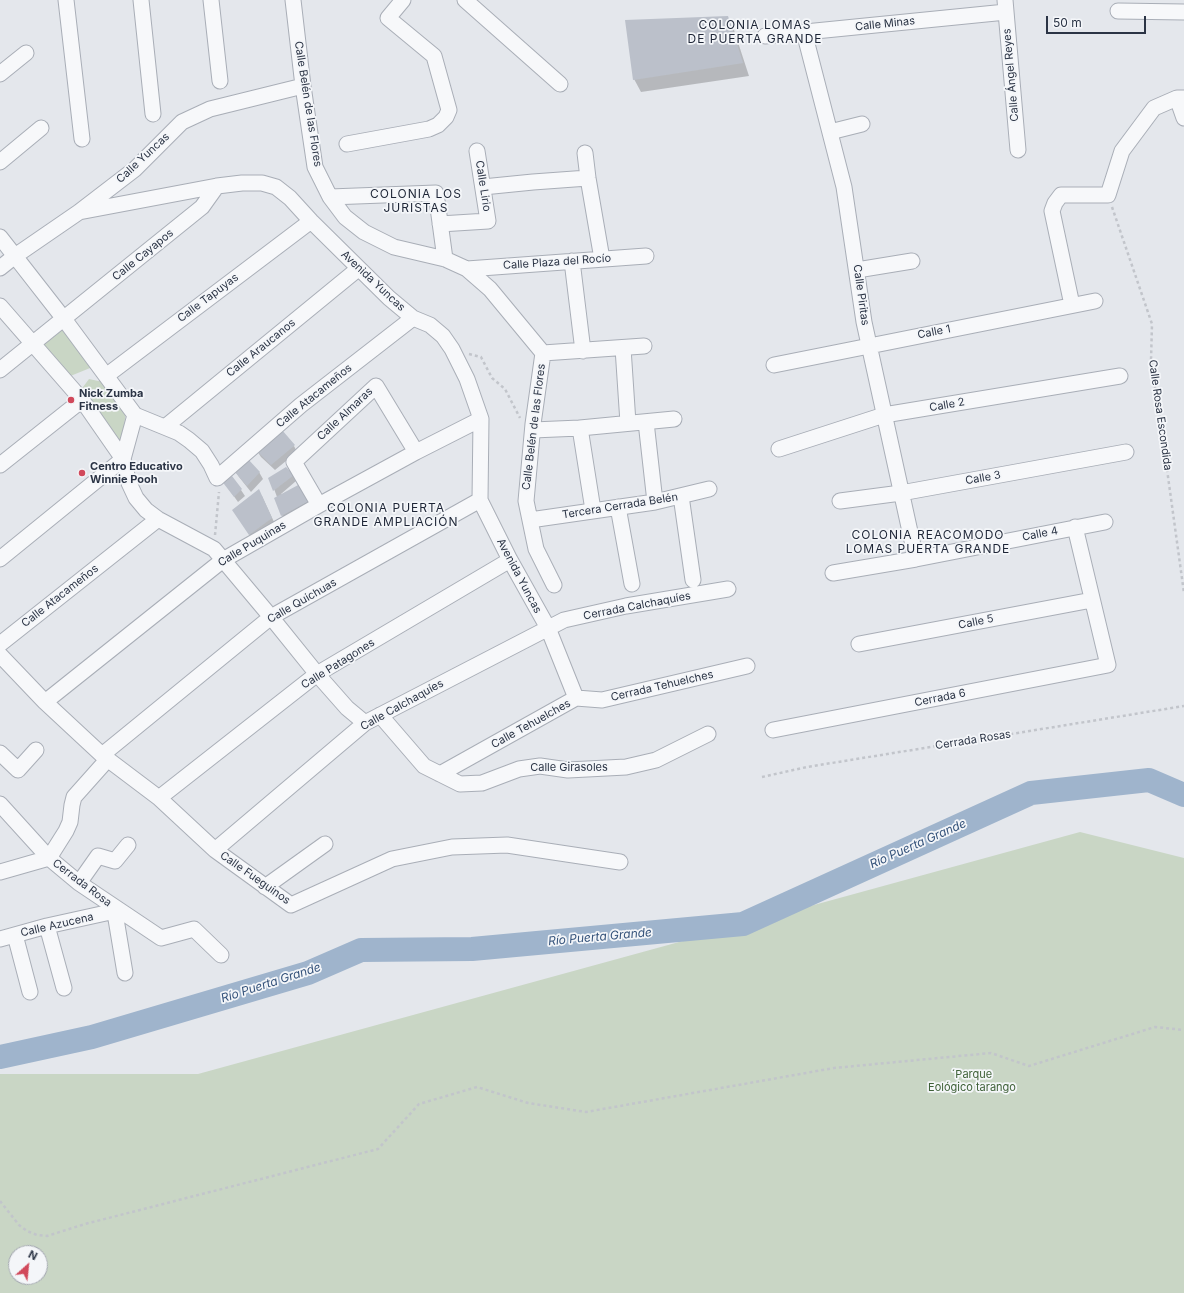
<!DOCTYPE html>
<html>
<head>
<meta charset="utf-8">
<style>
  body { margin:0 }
  #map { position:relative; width:1184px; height:1293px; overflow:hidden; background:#e4e7ec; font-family:Inter,sans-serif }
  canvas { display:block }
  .north { position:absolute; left:8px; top:1245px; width:40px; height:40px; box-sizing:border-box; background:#f4f6f9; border:1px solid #a4a8b1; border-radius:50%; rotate:27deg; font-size:11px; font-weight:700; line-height:16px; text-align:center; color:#2b3445 }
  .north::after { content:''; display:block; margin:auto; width:14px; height:18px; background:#d1495b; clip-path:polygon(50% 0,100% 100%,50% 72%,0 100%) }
  .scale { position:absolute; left:1046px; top:16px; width:100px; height:18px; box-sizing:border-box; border:2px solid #2b3445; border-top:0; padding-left:5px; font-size:12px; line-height:14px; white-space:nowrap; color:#2b3445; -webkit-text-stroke:3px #f4f6f9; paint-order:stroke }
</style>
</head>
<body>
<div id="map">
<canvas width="1184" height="1293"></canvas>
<div class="north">N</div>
<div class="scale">50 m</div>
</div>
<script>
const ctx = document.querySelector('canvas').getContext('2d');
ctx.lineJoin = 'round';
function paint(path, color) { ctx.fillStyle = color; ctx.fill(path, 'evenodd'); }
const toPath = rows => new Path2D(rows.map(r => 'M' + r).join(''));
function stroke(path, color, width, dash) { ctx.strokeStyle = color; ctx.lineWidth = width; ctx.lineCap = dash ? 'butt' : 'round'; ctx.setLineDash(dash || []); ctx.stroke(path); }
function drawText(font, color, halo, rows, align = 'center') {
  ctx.font = font + ' Inter,sans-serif'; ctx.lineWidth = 3.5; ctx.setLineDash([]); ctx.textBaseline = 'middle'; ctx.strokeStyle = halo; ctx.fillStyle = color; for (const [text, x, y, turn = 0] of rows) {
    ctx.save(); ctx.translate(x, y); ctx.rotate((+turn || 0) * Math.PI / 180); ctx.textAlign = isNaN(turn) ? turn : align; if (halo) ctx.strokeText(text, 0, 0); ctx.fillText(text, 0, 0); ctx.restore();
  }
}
const green = toPath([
  [63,322,95,366,68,377,39,343],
  [89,379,103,382,126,411,121,451,80,391],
  [1080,832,1184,858,1184,1293,0,1293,0,1074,198,1074],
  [16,1253,40,1253,40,1277,16,1277]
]);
const shadow = toPath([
  [727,17,734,30,749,76,641,92,634,79],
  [294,446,297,452,275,470,261,457,257,451],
  [235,471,259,472,263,479,251,492,239,477],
  [293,475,296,481,281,494,281,495,300,485,311,507,285,521,282,515,277,497,270,478],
  [223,481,241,490,245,496,238,502],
  [262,496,275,524,253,540,237,516]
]);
const river = toPath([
  [0,1057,92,1037,308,973,361,950,472,949,743,924,1031,793,1149,780,1184,795]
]);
const building = toPath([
  [728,16,743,63,633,80,625,20],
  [282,430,295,445,271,465,256,450],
  [248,459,260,472,247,486,234,471],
  [286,467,294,475,273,491,268,478],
  [232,476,242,489,234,497,221,480],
  [300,484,309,501,281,516,274,498],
  [259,489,272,518,249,535,232,510]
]);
const path = toPath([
  [1112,207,1152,324,1151,361,1162,433,1184,593],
  [469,354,481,357,492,378,505,389,520,418],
  [215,535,219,492],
  [762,777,807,767,1184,706],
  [0,1201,19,1225,27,1231,37,1235,47,1236,85,1224,378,1149,419,1104,477,1087,528,1103,586,1112,834,1068,991,1053,1029,1066,1155,1027,1184,1030]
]);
const minor = toPath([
  [66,0,82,139],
  [141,0,153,114],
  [211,0,220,81],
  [293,0,303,86,315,167,330,197,345,217,364,232,394,247,445,259,467,269,490,289,543,353,533,424,526,501,536,549,554,585],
  [465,0,560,84],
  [1005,0,1018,150],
  [1118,11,1184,12],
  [804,32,844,187,864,322,916,559],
  [765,36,1006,12],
  [0,74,26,53],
  [1177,98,1184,118],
  [830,132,862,124],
  [347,144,429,129,438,125,446,117,449,110,434,56,388,18,403,0],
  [585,153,588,178,602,259],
  [0,162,41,128],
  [483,187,533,182,588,178],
  [330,197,436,193,445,259],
  [79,212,217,186,242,183,262,183,276,187,290,198,311,221,389,298,413,318,430,325,443,336,452,349,467,379,481,419,480,500,510,560,548,628,576,698],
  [440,224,488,221,477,151],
  [0,237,64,319,135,415,179,433,189,440,202,451,211,465,217,478,301,405,413,318],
  [572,261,583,351],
  [0,268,15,256,79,212,135,169,182,122,210,109,303,86],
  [467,269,646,256],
  [857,270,912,261],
  [1072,305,1052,211,1055,203,1061,195,1108,195,1122,151,1154,108,1177,98,1184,98],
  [0,306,82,400,123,459,0,559],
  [623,348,628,423],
  [543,353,644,346],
  [774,365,1095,301],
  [0,370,202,207,217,186],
  [106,376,311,221],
  [135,415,123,459,129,483,136,498,146,510,158,519,214,549,271,617,317,674,347,708,365,723],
  [646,422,655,502],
  [165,427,358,269],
  [580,428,593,510],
  [533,430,580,428,674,419],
  [779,449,884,415,1120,376],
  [0,465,82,400],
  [681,496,693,580],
  [840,501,901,493,1126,452],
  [319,505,294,462,376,386,416,452],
  [618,507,632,584],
  [530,520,655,502,709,489],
  [833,573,916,559,1105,522],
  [0,644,158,519],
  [859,644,1092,600],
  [0,655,45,702,102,755,159,798,215,850,291,905,392,859,452,847,507,845,620,862],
  [576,698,602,700,747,666],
  [45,702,223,560,319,505,416,452,481,419],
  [380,715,424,766,460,784,482,783,519,769,540,766,568,770,626,767,656,760,708,734],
  [773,730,1108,665,1075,527],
  [0,753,18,770,36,750],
  [102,755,271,617,480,500],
  [440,774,576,698],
  [159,798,317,674,510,560],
  [0,804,49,858,79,883,161,938,194,929,221,955],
  [215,850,365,723,564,620,626,606,728,589],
  [49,858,66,831,70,822,72,805,74,797,107,760],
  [0,872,49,858],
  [79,883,98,856,115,861,128,845],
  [265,887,325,844],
  [114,907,125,973],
  [47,926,64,988],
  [15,935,30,992],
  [0,939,47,926,115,911]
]);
const markers = [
  [71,400,4,"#d1495b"],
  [82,473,4,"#d1495b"]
];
const streetNames = [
  ["Calle Minas",885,24,-6],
  ["Calle Ángel Reyes",1011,75,-95],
  ["Calle Belén de las Flores",308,104,81],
  ["Calle Yuncas",143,158,-43],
  ["Calle Lirio",483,186,81],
  ["Calle Cayapos",143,255,-39],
  ["Calle Plaza del Rocío",557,262,-4],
  ["Avenida Yuncas",373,281,43],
  ["Calle Piritas",861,295,82],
  ["Calle Tapuyas",208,298,-37],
  ["Calle 1",934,332,-11],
  ["Calle Araucanos",261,348,-39],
  ["Calle Atacameños",314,396,-39],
  ["Calle 2",947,405,-10],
  ["Calle Almaras",345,414,-43],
  ["Calle Rosa Escondida",1160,415,82],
  ["Calle Belén de las Flores",534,427,-83],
  ["Calle 3",983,478,-10],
  ["Tercera Cerrada Belén",620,506,-9],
  ["Calle 4",1040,534,-11],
  ["Calle Puquinas",252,544,-31],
  ["Avenida Yuncas",519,576,62],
  ["Calle Atacameños",60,596,-38],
  ["Calle Quichuas",302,601,-30],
  ["Cerrada Calchaquíes",637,606,-11],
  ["Calle 5",976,622,-11],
  ["Calle Patagones",338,664,-32],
  ["Cerrada Tehuelches",662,686,-13],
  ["Cerrada 6",940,698,-11],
  ["Calle Calchaquíes",402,705,-29],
  ["Calle Tehuelches",531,724,-29],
  ["Cerrada Rosas",973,740,-9],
  ["Calle Girasoles",569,768],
  ["Calle Fueguinos",255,878,35],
  ["Cerrada Rosa",82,883,37],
  ["Calle Azucena",57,925,-13]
];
const poiNames = [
  ["Nick Zumba",79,394],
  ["Fitness",79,407],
  ["Centro Educativo",90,467],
  ["Winnie Pooh",90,480]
];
const parkNames = [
  ["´Parque",972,1075],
  ["Eológico tarango",972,1088]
];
const neighbourhoodNames = [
  ["COLONIA LOMAS",755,25],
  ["DE PUERTA GRANDE",755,39],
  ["COLONIA LOS",416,194],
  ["JURISTAS",416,208],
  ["COLONIA PUERTA",386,508],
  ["GRANDE AMPLIACIÓN",386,522],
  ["COLONIA REACOMODO",928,535],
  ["LOMAS PUERTA GRANDE",928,549]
];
const waterNames = [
  ["Río Puerta Grande",918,844,-24],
  ["Río Puerta Grande",600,937,-5],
  ["Río Puerta Grande",271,983,-18]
];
paint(green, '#c9d6c5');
paint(shadow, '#0003');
stroke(river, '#9fb4cc', 24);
paint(building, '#bbc0ca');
stroke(minor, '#a9aeb7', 17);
stroke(path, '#c2c5cb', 2.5, [3, 3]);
stroke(minor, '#f7f8fa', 15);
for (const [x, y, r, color] of markers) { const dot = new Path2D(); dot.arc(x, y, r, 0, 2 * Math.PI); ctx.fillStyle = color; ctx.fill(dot); stroke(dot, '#f4f6f9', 1.5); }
drawText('11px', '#2b3445', '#f4f6f9', streetNames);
drawText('bold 11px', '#2b3445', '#f4f6f9', poiNames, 'left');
drawText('11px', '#3f6138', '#f4f6f9', parkNames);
ctx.letterSpacing = '1px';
drawText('12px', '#1d2536', '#f4f6f9', neighbourhoodNames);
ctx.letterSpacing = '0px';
drawText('italic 12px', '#34527a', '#f4f6f9', waterNames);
</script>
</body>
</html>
